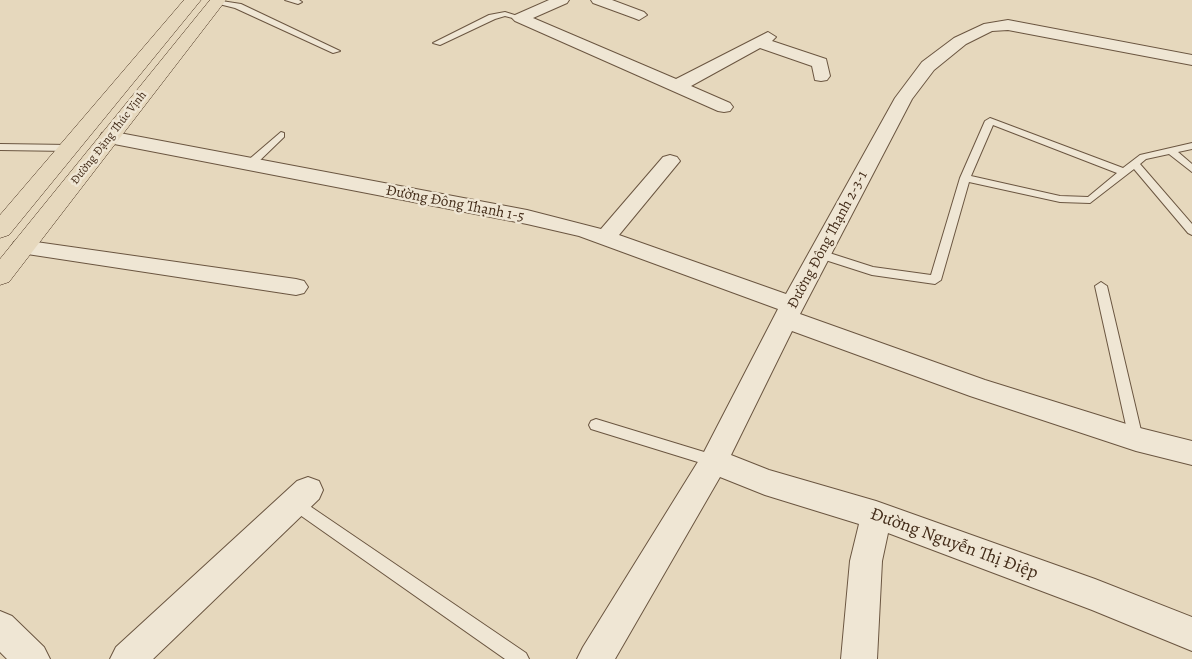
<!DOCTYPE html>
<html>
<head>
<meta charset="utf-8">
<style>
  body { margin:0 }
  canvas { display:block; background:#e6d8bd }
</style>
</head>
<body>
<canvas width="1192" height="659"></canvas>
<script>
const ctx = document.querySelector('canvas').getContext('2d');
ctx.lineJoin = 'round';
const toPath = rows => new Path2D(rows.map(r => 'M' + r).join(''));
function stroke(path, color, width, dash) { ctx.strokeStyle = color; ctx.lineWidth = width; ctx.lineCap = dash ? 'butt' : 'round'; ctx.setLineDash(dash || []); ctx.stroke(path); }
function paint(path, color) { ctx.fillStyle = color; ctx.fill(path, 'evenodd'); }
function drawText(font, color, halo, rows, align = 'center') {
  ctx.font = font + ' Alegreya,serif'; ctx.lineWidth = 5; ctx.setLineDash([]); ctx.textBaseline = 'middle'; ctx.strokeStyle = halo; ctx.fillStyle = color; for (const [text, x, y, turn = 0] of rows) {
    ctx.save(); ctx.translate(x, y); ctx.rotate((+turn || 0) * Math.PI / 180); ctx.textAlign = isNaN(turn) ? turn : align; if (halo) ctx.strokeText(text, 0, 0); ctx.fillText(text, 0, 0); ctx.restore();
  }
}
const service = toPath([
  [215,0,241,4,340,51,333,53,235,8,215,3,215,0],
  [285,0,299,0,302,2,298,4,285,0],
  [505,12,524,18,520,20,505,16,495,19,440,45,433,43,489,15,505,12],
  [990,118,1123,168,1140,155,1192,143,1192,149,1178,152,1192,164,1192,172,1169,154,1146,159,1140,164,1192,224,1192,235,1188,233,1134,169,1090,203,1060,202,969,182,941,280,935,284,872,275,816,257,814,254,816,251,820,250,873,267,931,275,960,178,985,121,990,118],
  [993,125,1117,173,1088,197,1060,196,971,176,993,125],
  [281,132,284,133,284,137,254,166,246,166,246,162,281,132],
  [0,144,69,145,74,148,69,151,0,150,0,144],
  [1101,282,1107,286,1143,439,1141,443,1136,445,1131,443,1129,439,1095,286,1101,282],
  [596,419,714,455,719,457,721,461,719,465,714,467,591,429,589,425,591,421,596,419],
  [295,496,526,653,529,659,505,659,290,508,287,503,290,498,295,496]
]);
const minor = toPath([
  [549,0,569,0,567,3,533,18,676,79,768,32,776,37,772,41,826,59,830,76,827,80,821,81,815,80,812,66,760,48,691,86,730,103,733,107,730,111,724,112,718,111,515,21,512,18,515,15,549,0],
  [591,0,612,0,644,12,647,15,639,20,634,18,593,3,591,0],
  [1008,20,1192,55,1192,65,1008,30,992,31,966,44,934,70,912,99,800,314,985,380,1136,427,1192,441,1192,465,1136,451,970,396,792,331,731,455,769,470,876,501,1095,579,1192,617,1192,651,1092,610,888,533,882,561,877,659,841,659,850,561,859,524,765,495,720,477,615,659,577,659,583,647,704,452,778,309,579,236,527,224,109,143,102,141,100,137,102,133,109,131,527,210,601,229,663,157,670,155,677,157,680,161,619,235,786,294,895,98,922,62,954,38,984,24,1008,20],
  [22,240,296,279,304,281,308,287,304,293,296,295,14,252,11,247,14,242,22,240],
  [308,477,319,481,323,490,319,499,153,659,110,659,116,647,297,481,308,477],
  [0,611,12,616,44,647,50,659,7,659,0,652,0,611]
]);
const primary = toPath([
  [184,0,201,0,9,235,0,238,0,215,184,0],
  [210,0,226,0,9,282,0,285,0,259,210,0]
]);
const farStreetnames = [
  ["Đường Đặng Thúc Vịnh",109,138,-52]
];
const streetNames = [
  ["Đường Đông Thạnh 1-5",455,204,11],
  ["Đường Đông Thạnh 2-3-1",828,240,-62]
];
const nearStreetnames = [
  ["Đường Nguyễn Thị Điệp",954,544,20]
];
stroke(service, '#6b5641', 2);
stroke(minor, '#6b5641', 2);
stroke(primary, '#422b18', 1);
paint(service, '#efe6d4');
paint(minor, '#efe6d4');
paint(primary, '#e6d8bd');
drawText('12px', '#422b18', '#efe6d4', farStreetnames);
drawText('15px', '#422b18', '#efe6d4', streetNames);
drawText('18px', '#422b18', '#efe6d4', nearStreetnames);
</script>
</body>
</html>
